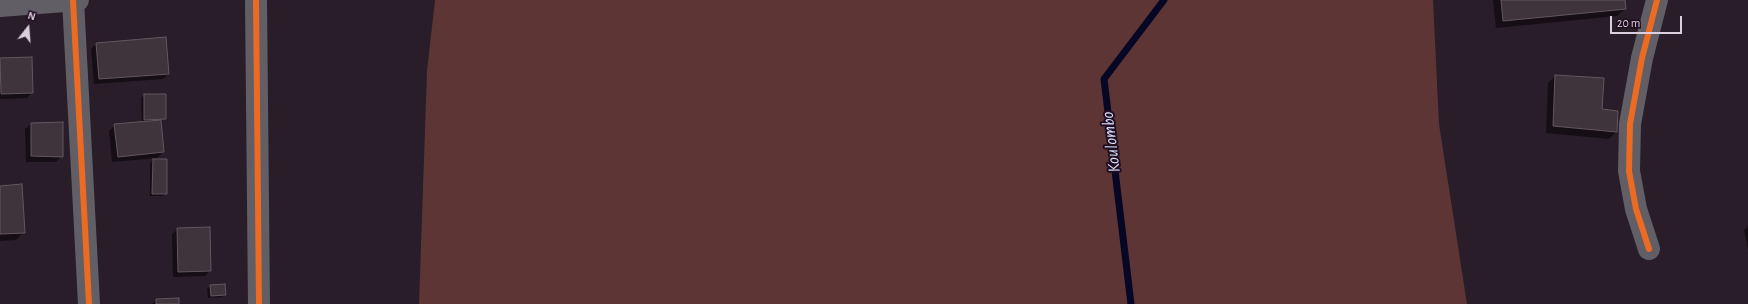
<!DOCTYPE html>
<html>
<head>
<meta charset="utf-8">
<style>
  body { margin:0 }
  #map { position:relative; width:1748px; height:304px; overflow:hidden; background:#281d28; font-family:"Alegreya Sans",sans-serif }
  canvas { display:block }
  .north { position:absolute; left:8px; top:8px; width:40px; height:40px; -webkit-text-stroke:3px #220e23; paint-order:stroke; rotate:17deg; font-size:11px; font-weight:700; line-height:16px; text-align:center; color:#dccedc }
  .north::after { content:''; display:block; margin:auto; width:14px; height:18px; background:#dccedc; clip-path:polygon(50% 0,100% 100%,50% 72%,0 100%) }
  .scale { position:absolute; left:1610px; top:16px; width:72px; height:18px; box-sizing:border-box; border:2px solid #dccedc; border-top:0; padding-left:5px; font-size:12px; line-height:14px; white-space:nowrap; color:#dccedc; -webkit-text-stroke:3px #220e23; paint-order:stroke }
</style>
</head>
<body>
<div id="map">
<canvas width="1748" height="304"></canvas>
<div class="north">N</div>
<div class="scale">20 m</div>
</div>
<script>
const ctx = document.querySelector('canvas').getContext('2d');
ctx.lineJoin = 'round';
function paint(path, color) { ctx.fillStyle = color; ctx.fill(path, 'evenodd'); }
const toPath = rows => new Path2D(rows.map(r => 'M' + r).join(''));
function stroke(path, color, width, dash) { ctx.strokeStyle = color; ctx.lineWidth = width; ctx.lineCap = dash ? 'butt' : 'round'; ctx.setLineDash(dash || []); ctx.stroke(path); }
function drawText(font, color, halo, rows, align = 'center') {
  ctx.font = font + ' "Alegreya Sans",sans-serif'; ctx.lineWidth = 4; ctx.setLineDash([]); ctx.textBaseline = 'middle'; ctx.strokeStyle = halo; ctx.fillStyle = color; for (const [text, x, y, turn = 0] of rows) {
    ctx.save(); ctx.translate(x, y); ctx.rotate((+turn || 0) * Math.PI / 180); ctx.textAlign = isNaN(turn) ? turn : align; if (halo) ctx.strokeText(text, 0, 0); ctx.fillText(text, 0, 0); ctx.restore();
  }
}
const green = toPath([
  [435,0,1433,0,1439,124,1467,304,419,304,427,71]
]);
const shadow = toPath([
  [1493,0,1624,0,1625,9,1617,16,1496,28],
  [97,43,168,74,163,79,94,84,91,49],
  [31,58,32,92,27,98,0,99,0,59],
  [1555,76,1601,110,1616,132,1609,139,1546,133,1548,83],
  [144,95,165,119,160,122,163,152,157,158,112,162,109,131,115,125,142,123,141,98],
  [62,123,62,156,56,162,26,162,25,129,31,124],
  [153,160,166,160,166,193,163,196,150,196,150,163],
  [0,187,24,232,16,240,0,241],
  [1748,226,1748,250,1744,230],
  [178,229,210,271,205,276,173,277,172,234],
  [210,286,225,295,222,297,208,298,207,289],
  [156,300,178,304,152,304]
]);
const stream = toPath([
  [1131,304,1104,79,1164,0]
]);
const building = toPath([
  [1501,0,1625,0,1626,9,1503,21,1501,0],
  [166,37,169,74,99,79,96,43,166,37],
  [32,57,33,93,1,94,0,58,32,57],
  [1555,75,1604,78,1602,109,1618,111,1617,132,1553,126,1555,75],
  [144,94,166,94,166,119,144,120,144,94],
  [161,120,164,152,118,157,114,124,161,120],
  [63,122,63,157,31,156,31,123,63,122],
  [153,159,167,159,167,194,152,194,153,159],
  [22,184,25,233,0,234,0,186,22,184],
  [210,227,211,271,178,272,177,228,210,227],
  [225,284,226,295,211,296,210,285,225,284],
  [179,298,179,304,156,304,156,299,179,298]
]);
const minor = toPath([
  [73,0,89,304],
  [256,0,259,304],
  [0,6,78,0],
  [1649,249,1636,209,1629,171,1630,124,1642,58,1657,0]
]);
const cycleway = toPath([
  [73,0,89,304],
  [256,0,259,304],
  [1649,249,1636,209,1629,171,1630,124,1642,58,1657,0]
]);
const waterNames = [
  ["Koulombo",1111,142,-97]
];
paint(green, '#5c3534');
paint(shadow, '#0007');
stroke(stream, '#050725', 7);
paint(building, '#3f343b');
stroke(building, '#63575f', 1);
stroke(minor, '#615e65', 22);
stroke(cycleway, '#ed6a23', 6);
drawText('italic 17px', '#d7e3fe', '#220e23', waterNames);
</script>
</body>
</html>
